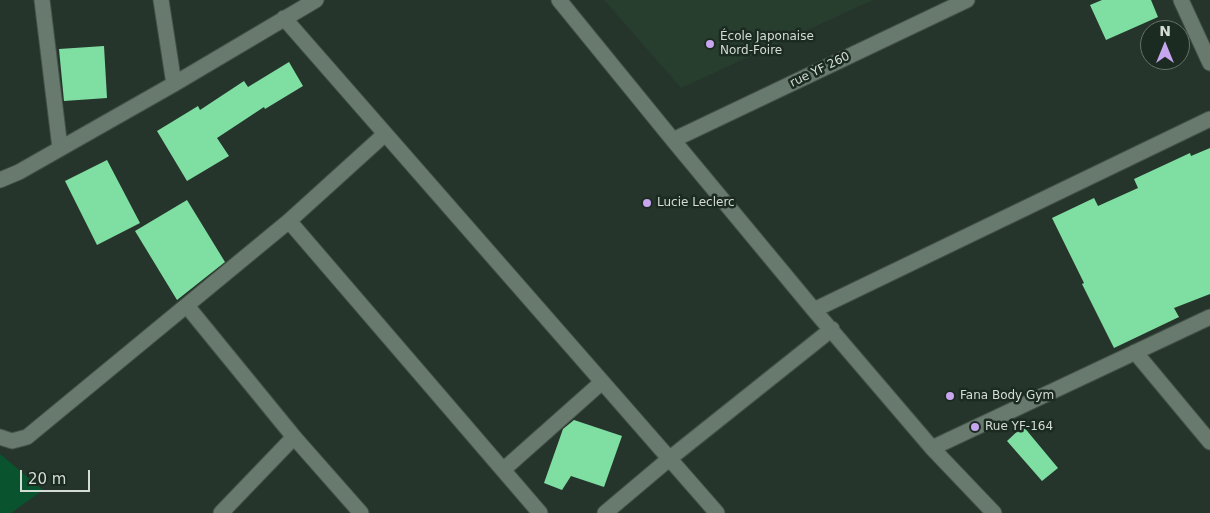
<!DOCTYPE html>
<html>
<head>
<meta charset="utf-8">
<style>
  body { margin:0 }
  #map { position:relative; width:1210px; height:513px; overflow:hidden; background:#26352b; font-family:"DejaVu Sans",sans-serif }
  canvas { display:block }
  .north { position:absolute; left:1140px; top:20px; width:50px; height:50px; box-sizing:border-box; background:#1c2b21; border:1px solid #657269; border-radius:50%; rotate:0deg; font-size:14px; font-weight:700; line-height:20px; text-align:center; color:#d3dcd5 }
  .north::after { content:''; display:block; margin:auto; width:18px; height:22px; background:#c8a6ef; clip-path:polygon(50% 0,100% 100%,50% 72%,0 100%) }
  .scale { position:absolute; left:20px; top:470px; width:70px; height:22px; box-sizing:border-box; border:2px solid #d3dcd5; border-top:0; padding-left:6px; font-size:15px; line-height:18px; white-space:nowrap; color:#d3dcd5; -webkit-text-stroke:4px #1c2b21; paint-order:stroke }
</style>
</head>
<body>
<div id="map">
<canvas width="1210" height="513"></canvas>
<div class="north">N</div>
<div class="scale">20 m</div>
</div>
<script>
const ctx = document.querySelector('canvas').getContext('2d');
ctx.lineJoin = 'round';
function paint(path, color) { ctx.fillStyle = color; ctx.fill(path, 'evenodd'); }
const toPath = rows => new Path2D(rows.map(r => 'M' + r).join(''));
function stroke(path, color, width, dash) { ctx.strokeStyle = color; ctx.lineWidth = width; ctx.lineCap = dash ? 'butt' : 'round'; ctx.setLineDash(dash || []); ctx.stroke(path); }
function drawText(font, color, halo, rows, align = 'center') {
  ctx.font = font + ' "DejaVu Sans",sans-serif'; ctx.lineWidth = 5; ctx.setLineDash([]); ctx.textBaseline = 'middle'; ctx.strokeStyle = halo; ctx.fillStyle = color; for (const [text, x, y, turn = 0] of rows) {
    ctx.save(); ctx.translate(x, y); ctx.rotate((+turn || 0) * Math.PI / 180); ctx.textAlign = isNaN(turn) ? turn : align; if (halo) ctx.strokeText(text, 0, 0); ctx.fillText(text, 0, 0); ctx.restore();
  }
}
const built = toPath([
  [604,0,873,0,681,88]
]);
const green = toPath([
  [0,454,43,490,11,513,0,513]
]);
const building = toPath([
  [1102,0,1151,0,1158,17,1106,40,1090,5],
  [104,46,107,98,64,101,59,49],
  [289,62,303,86,265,109,264,107,217,138,229,156,187,181,157,131,198,106,200,110,244,81,248,87],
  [1210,148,1210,294,1174,308,1179,317,1114,348,1082,284,1084,283,1052,218,1094,198,1098,206,1138,188,1134,179,1190,153,1191,156],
  [107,160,140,223,97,245,65,181],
  [187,200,225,262,177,300,135,231],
  [574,420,622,436,604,487,571,476,562,490,544,483,563,429],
  [1023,426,1058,468,1042,481,1007,441]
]);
const minor = toPath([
  [42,0,60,148],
  [161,0,174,84],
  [559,0,673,140,814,310,932,448,994,513],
  [1181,0,1210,63],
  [284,18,717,513],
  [673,140,967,0],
  [0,180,19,172,174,84,316,0],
  [289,221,540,513],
  [187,306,294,437,361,513],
  [814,310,1210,119],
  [1135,352,1210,442],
  [0,437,12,441,27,437,289,221,385,134],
  [932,448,1210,317],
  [503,470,602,382],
  [221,513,294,437],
  [605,513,669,459,832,329]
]);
const markers = [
  [710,44,5,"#c8a6ef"],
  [647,203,5,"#c8a6ef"],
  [950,396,5,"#c8a6ef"],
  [975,427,5,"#c8a6ef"]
];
const poiNames = [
  ["École Japonaise",720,37],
  ["Nord-Foire",720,51],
  ["Lucie Leclerc",657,203],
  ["Fana Body Gym",960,396],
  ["Rue YF-164",985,427]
];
const streetNames = [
  ["rue YF 260",820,70,-26]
];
paint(built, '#273d2e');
paint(green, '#09532f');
paint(building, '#7fdfa3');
stroke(minor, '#455249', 17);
stroke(minor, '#687a6e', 15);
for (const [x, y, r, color] of markers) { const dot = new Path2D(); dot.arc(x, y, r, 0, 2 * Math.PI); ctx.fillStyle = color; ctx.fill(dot); stroke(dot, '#1c2b21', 2); }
drawText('12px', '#d3dcd5', '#1c2b21', poiNames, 'left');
drawText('12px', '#d3dcd5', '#1c2b21', streetNames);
</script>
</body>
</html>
